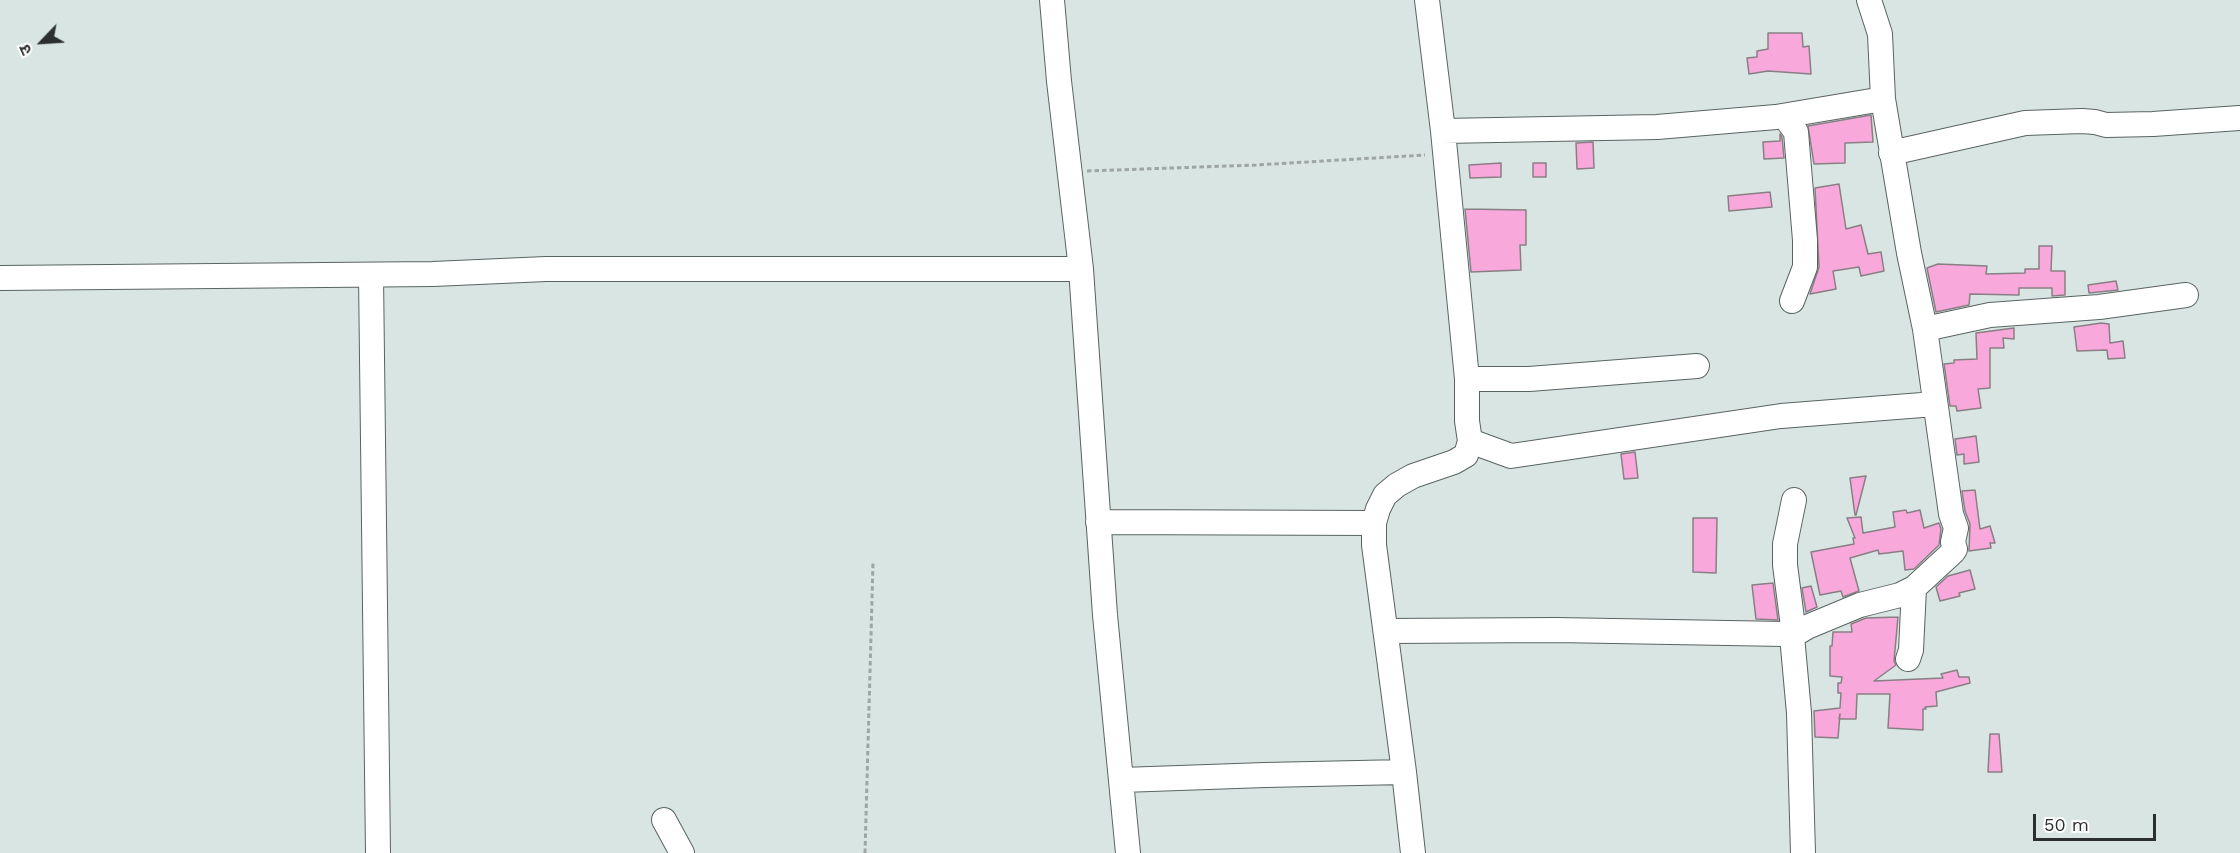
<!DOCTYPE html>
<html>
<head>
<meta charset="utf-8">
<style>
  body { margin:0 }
  #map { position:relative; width:2240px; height:853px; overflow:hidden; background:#d9e5e3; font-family:"Work Sans","Noto Sans Devanagari",sans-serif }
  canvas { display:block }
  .north { position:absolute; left:12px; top:12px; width:60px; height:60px; -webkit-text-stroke:4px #fff; paint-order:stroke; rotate:245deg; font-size:16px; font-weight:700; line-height:24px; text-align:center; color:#2b302f }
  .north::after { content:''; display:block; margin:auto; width:21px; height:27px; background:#2b302f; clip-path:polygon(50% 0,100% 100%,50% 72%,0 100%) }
  .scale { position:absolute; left:2033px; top:814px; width:123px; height:27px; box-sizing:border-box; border:3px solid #2b302f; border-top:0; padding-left:8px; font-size:18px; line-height:21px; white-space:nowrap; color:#2b302f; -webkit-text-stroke:4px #fff; paint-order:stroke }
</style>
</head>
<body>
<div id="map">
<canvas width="2240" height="853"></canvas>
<div class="north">उ</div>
<div class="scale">50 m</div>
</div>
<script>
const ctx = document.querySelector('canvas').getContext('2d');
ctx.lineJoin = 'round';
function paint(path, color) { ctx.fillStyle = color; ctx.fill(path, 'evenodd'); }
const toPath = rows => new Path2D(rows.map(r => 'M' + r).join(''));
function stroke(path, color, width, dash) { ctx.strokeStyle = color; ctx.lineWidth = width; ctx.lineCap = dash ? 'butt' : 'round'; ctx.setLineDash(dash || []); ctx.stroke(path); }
const building = toPath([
  [1768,33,1802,33,1803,47,1809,46,1811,74,1768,71,1749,74,1747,58,1757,57,1757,51,1768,49,1768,33],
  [1871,115,1873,142,1845,143,1845,163,1814,164,1808,126,1871,115],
  [1780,134,1782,137,1784,158,1764,159,1763,142,1780,141,1780,134],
  [1593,142,1594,168,1577,169,1576,143,1593,142],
  [1501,163,1501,177,1470,178,1469,165,1501,163],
  [1533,163,1546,163,1546,177,1533,177,1533,163],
  [1839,184,1846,229,1861,225,1868,254,1881,252,1884,271,1861,276,1859,267,1833,271,1836,289,1810,294,1819,267,1815,188,1839,184],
  [1770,192,1772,207,1729,211,1728,196,1770,192],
  [1465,209,1526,210,1526,245,1520,245,1521,270,1471,272,1465,209],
  [2039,246,2052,246,2051,271,2065,271,2065,295,2052,296,2052,288,2019,288,2019,295,1970,294,1969,305,1936,312,1927,268,1938,264,1987,266,1986,274,2025,273,2025,269,2039,269,2039,246],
  [2116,281,2118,290,2089,293,2088,285,2116,281],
  [2101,323,2109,324,2110,343,2123,341,2125,358,2108,359,2107,350,2077,351,2074,327,2101,323],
  [2014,328,2014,339,2003,338,2004,348,1990,348,1990,388,1978,389,1981,408,1957,411,1956,406,1950,406,1944,364,1954,363,1954,360,1977,359,1976,333,2014,328],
  [1976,436,1979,462,1964,464,1964,454,1957,455,1955,439,1976,436],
  [1635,452,1638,478,1624,479,1621,454,1635,452],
  [1866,476,1856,515,1855,515,1850,478,1866,476],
  [1975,490,1980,529,1990,526,1995,543,1990,543,1991,548,1969,551,1970,524,1965,511,1962,491,1975,490],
  [1906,510,1907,513,1920,510,1924,528,1939,523,1941,529,1939,545,1914,569,1905,570,1903,551,1879,554,1878,550,1850,558,1859,591,1843,597,1841,591,1820,595,1811,552,1854,544,1853,538,1855,538,1847,518,1861,517,1863,533,1895,527,1893,512,1906,510],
  [1693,518,1717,518,1716,573,1693,572,1693,518],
  [1970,570,1975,589,1959,593,1960,596,1940,601,1936,587,1948,576,1970,570],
  [1773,583,1778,620,1756,619,1752,585,1773,583],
  [1811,586,1817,607,1806,612,1802,588,1811,586],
  [1898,617,1894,661,1896,665,1874,681,1943,678,1941,674,1957,670,1959,677,1969,677,1970,683,1936,692,1937,706,1925,707,1926,709,1923,709,1923,730,1888,728,1890,694,1857,694,1856,719,1839,719,1840,714,1838,738,1815,737,1814,711,1840,708,1841,693,1838,693,1838,683,1841,683,1842,677,1830,676,1830,646,1832,646,1833,632,1852,632,1851,624,1866,618,1898,617],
  [1990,734,1999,734,2002,772,1988,772,1990,734]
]);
const path = toPath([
  [1087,171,1256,165,1425,155],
  [865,853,873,563]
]);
const minor = toPath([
  [1052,0,1059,81,1081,269,1105,615,1128,853],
  [1784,116,1796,132,1805,240,1805,267,1792,301],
  [1443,131,1657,127,1776,117,1883,99],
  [1891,153,2025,123,2082,121,2095,122,2106,125,2153,124,2240,118],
  [371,275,378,853],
  [0,278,433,274,546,269,1081,269],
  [1925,329,1990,315,2099,307,2186,295],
  [1467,379,1529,379,1697,366],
  [1470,441,1511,456,1781,416,1935,404],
  [1098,522,1374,523],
  [1386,631,1556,630,1785,634,1792,636,1807,627,1860,605,1900,595,1914,588,1953,552,1955,549,1953,542,1956,528,1951,514,1925,329,1909,253,1883,99,1880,34,1869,0],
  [1794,634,1785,565,1785,544,1794,500],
  [1792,636,1799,713,1803,853],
  [1908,659,1911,650,1914,588],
  [1122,780,1265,775,1404,772],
  [664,820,682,853],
  [1413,853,1404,772,1374,545,1374,523,1378,509,1385,495,1397,485,1413,476,1454,462,1466,455,1470,441,1467,421,1467,379,1443,131,1427,0]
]);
paint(building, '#f9a8db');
stroke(building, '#887f84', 1.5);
stroke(minor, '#596462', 26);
stroke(path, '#9da6a5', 3, [4.5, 3]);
stroke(minor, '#fff', 24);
</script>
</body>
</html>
